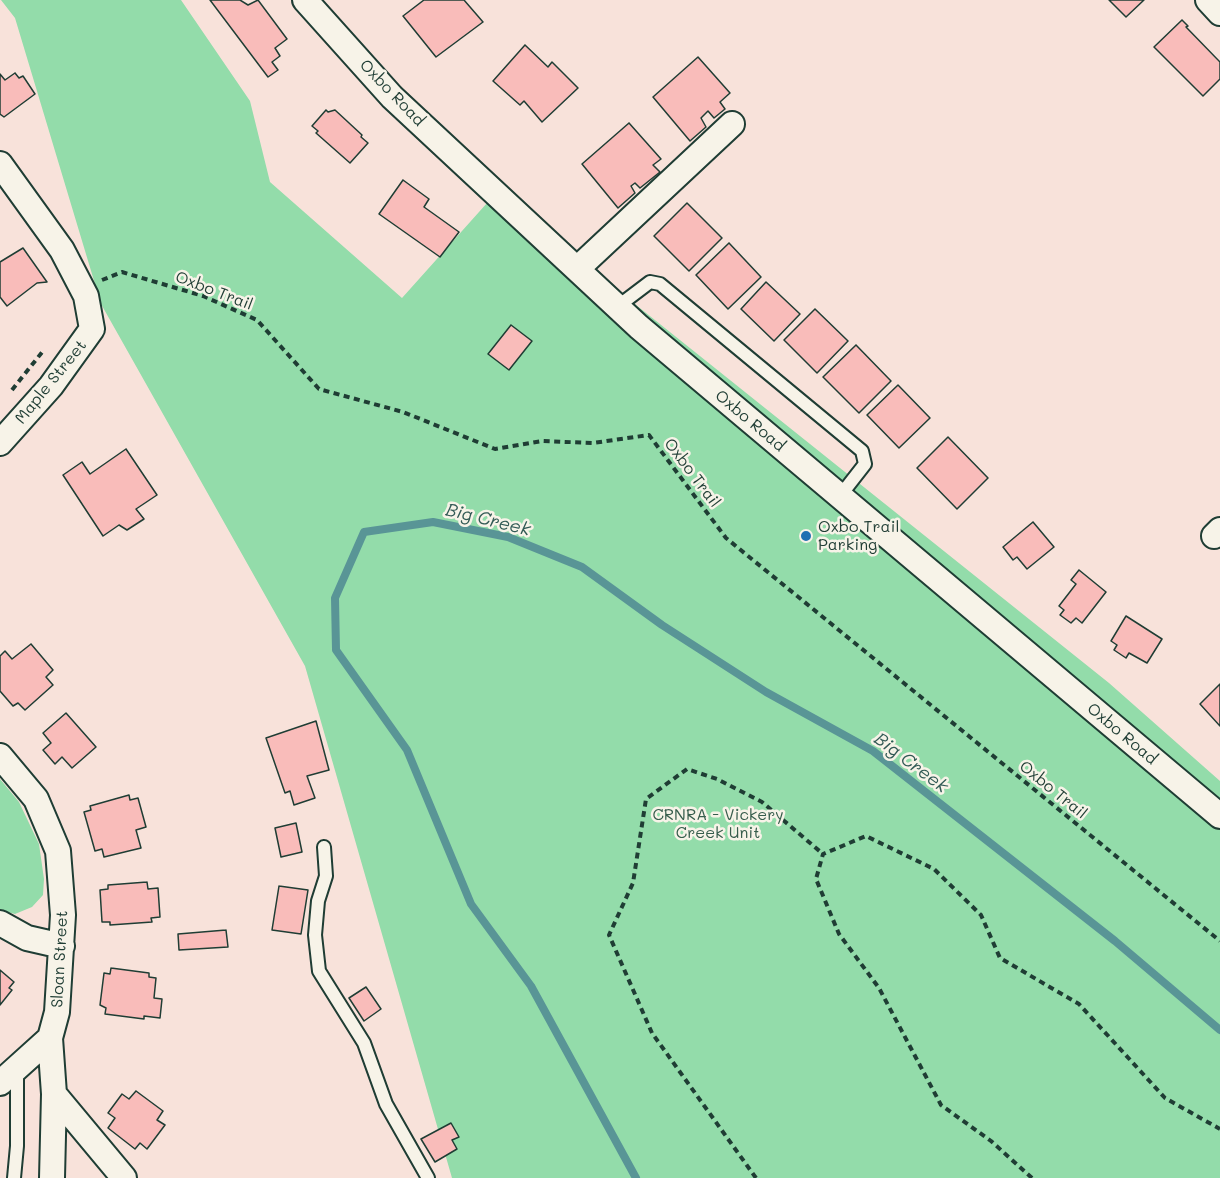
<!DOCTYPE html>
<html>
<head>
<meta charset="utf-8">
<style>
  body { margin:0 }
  canvas { display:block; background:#f8e2da }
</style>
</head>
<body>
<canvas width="1220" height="1178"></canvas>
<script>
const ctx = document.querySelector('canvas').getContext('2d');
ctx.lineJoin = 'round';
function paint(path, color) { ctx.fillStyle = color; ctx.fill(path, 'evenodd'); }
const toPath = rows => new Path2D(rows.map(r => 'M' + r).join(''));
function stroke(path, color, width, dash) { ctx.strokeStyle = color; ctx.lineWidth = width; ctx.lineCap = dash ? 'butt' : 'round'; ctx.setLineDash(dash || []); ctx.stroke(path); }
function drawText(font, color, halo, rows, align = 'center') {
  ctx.font = font + ' Mali,sans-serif'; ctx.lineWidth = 5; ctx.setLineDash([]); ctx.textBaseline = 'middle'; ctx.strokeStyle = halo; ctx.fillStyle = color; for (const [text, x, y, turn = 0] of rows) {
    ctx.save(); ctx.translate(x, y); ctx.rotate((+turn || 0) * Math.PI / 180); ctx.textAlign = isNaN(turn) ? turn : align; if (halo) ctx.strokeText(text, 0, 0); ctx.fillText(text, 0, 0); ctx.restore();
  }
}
const green = toPath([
  [1,0,181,0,250,101,270,182,402,298,496,193,1109,683,1220,781,1220,1178,452,1178,305,666,101,304,15,18],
  [0,779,19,802,39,844,44,879,43,895,32,907,15,914,0,910]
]);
const stream = toPath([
  [636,1178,531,986,471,904,407,750,336,650,335,598,364,532,433,522,508,537,582,567,662,625,766,692,873,751,1115,941,1220,1030]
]);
const building = toPath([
  [210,0,240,0,248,5,258,0,287,39,275,48,280,56,272,62,278,70,268,77,210,0],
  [424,0,464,0,483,22,436,57,403,16,424,0],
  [1109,0,1144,0,1126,17,1109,0],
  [1182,20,1188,26,1186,27,1220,62,1220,79,1203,96,1154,47,1182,20],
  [525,45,548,67,552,62,578,88,542,122,524,101,520,105,493,81,525,45],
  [698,57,730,93,720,102,725,109,714,118,708,111,701,118,706,127,690,141,653,97,698,57],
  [15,73,19,78,23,76,35,94,4,117,0,114,0,74,5,80,15,73],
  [326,110,328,112,335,110,362,135,361,137,368,143,350,163,316,133,318,131,312,126,326,110],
  [629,123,661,159,653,165,660,172,640,188,635,183,631,186,635,193,618,208,582,164,629,123],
  [403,180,429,199,424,207,459,232,440,257,379,214,403,180],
  [687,203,722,238,689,271,654,236,687,203],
  [729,243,761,277,728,309,696,275,729,243],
  [23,248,47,282,37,283,7,306,0,297,0,262,23,248],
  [766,282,800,314,774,341,741,309,766,282],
  [815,309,848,341,817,373,784,340,815,309],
  [511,325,532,341,509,370,488,354,511,325],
  [856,345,891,381,859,413,823,377,856,345],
  [898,385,930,418,899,448,867,415,898,385],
  [948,437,988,478,957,509,917,468,948,437],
  [126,449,157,495,136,509,144,519,127,530,119,525,103,536,63,475,82,462,90,474,126,449],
  [1033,522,1054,547,1027,569,1017,557,1013,560,1003,547,1033,522],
  [1079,570,1106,592,1082,623,1076,618,1071,623,1060,615,1064,610,1059,606,1076,584,1071,580,1079,570],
  [1126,616,1162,639,1147,663,1129,653,1126,658,1114,650,1117,645,1111,641,1126,616],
  [31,644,53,670,46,677,53,685,25,710,18,703,13,706,0,691,0,656,5,651,12,659,31,644],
  [1220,684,1220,726,1200,704,1220,684],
  [66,713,96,747,72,768,62,757,55,764,43,750,51,743,43,733,66,713],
  [316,721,329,770,307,776,315,798,294,805,290,791,285,793,266,738,316,721],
  [129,795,130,800,138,798,146,827,136,830,141,848,104,857,102,849,95,851,84,812,91,810,90,806,129,795],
  [296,823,302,852,281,857,275,828,296,823],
  [147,882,148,889,158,888,160,917,151,918,152,922,110,925,110,922,102,922,100,890,108,889,108,885,147,882],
  [279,886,308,890,301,934,272,930,279,886],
  [226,930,228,947,179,950,178,934,226,930],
  [111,968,149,973,149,977,156,978,154,998,162,999,160,1018,144,1016,144,1019,105,1014,106,1008,100,1005,104,973,110,974,111,968],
  [0,970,14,982,9,988,12,990,0,1005,0,970],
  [366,987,381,1009,364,1021,349,998,366,987],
  [136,1091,163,1111,157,1120,165,1125,147,1149,140,1143,135,1149,108,1128,115,1118,108,1113,122,1094,129,1099,136,1091],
  [451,1123,459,1137,452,1140,457,1149,435,1162,421,1139,451,1123]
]);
const path = toPath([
  [102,280,122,272,203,296,257,320,319,389,403,412,495,449,542,441,593,443,649,435,726,538,1220,941],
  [12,390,43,351],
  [756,1178,652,1033,609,935,633,883,646,799,687,769,717,779,762,802,823,854],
  [1032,1178,991,1141,941,1105,879,988,839,934,816,879,823,854,866,836,934,869,981,915,1000,958,1079,1004,1165,1098,1220,1129]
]);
const lane = toPath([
  [617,307,650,282,660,284,862,451,865,464,840,496],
  [324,847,326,876,318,901,315,935,319,971,364,1043,386,1104,428,1178],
  [14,1178,17,1146,17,1068]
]);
const street = toPath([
  [305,0,392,97,639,327,1220,816],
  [1208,0,1220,13],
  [0,164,62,250,86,296,92,329,51,386,0,443],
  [577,269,732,124],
  [1214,536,1220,530],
  [0,756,36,799,58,851,63,915,57,1012,50,1038,54,1094,52,1178],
  [0,923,27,938,62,946],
  [0,1083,50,1038],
  [54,1094,124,1178]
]);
const markers = [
  [806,536,6,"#1f6fb2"]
];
const streetNames = [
  ["Oxbo Road",392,93,46],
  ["Oxbo Trail",214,291,21],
  ["Maple Street",51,382,-51],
  ["Oxbo Road",750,421,40],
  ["Oxbo Trail",692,473,53],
  ["Oxbo Road",1122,734,40],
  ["Oxbo Trail",1053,790,39],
  ["Sloan Street",60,959,-87]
];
const poiNames = [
  ["Oxbo Trail",818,527],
  ["Parking",818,545]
];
const parkNames = [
  ["CRNRA - Vickery",718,815],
  ["Creek Unit",718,833]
];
const waterNames = [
  ["Big Creek",488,520,14],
  ["Big Creek",911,763,37]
];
paint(green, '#93dcaa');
stroke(stream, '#599596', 8);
paint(building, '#f9bcba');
stroke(building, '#1f3d34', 1.5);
stroke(lane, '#1f3d34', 16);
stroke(street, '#1f3d34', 28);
stroke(path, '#1f3d34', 4, [6, 4.5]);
stroke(lane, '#f7f3e8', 12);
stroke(street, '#f7f3e8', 24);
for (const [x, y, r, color] of markers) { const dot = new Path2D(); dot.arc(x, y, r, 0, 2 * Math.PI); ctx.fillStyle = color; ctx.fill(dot); stroke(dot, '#f7f3e8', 2); }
drawText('16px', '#1f3d34', '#f7f3e8', streetNames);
drawText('16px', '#1f3d34', '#f7f3e8', poiNames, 'left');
drawText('16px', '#365d4c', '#f7f3e8', parkNames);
drawText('italic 18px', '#325a55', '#f7f3e8', waterNames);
</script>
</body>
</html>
